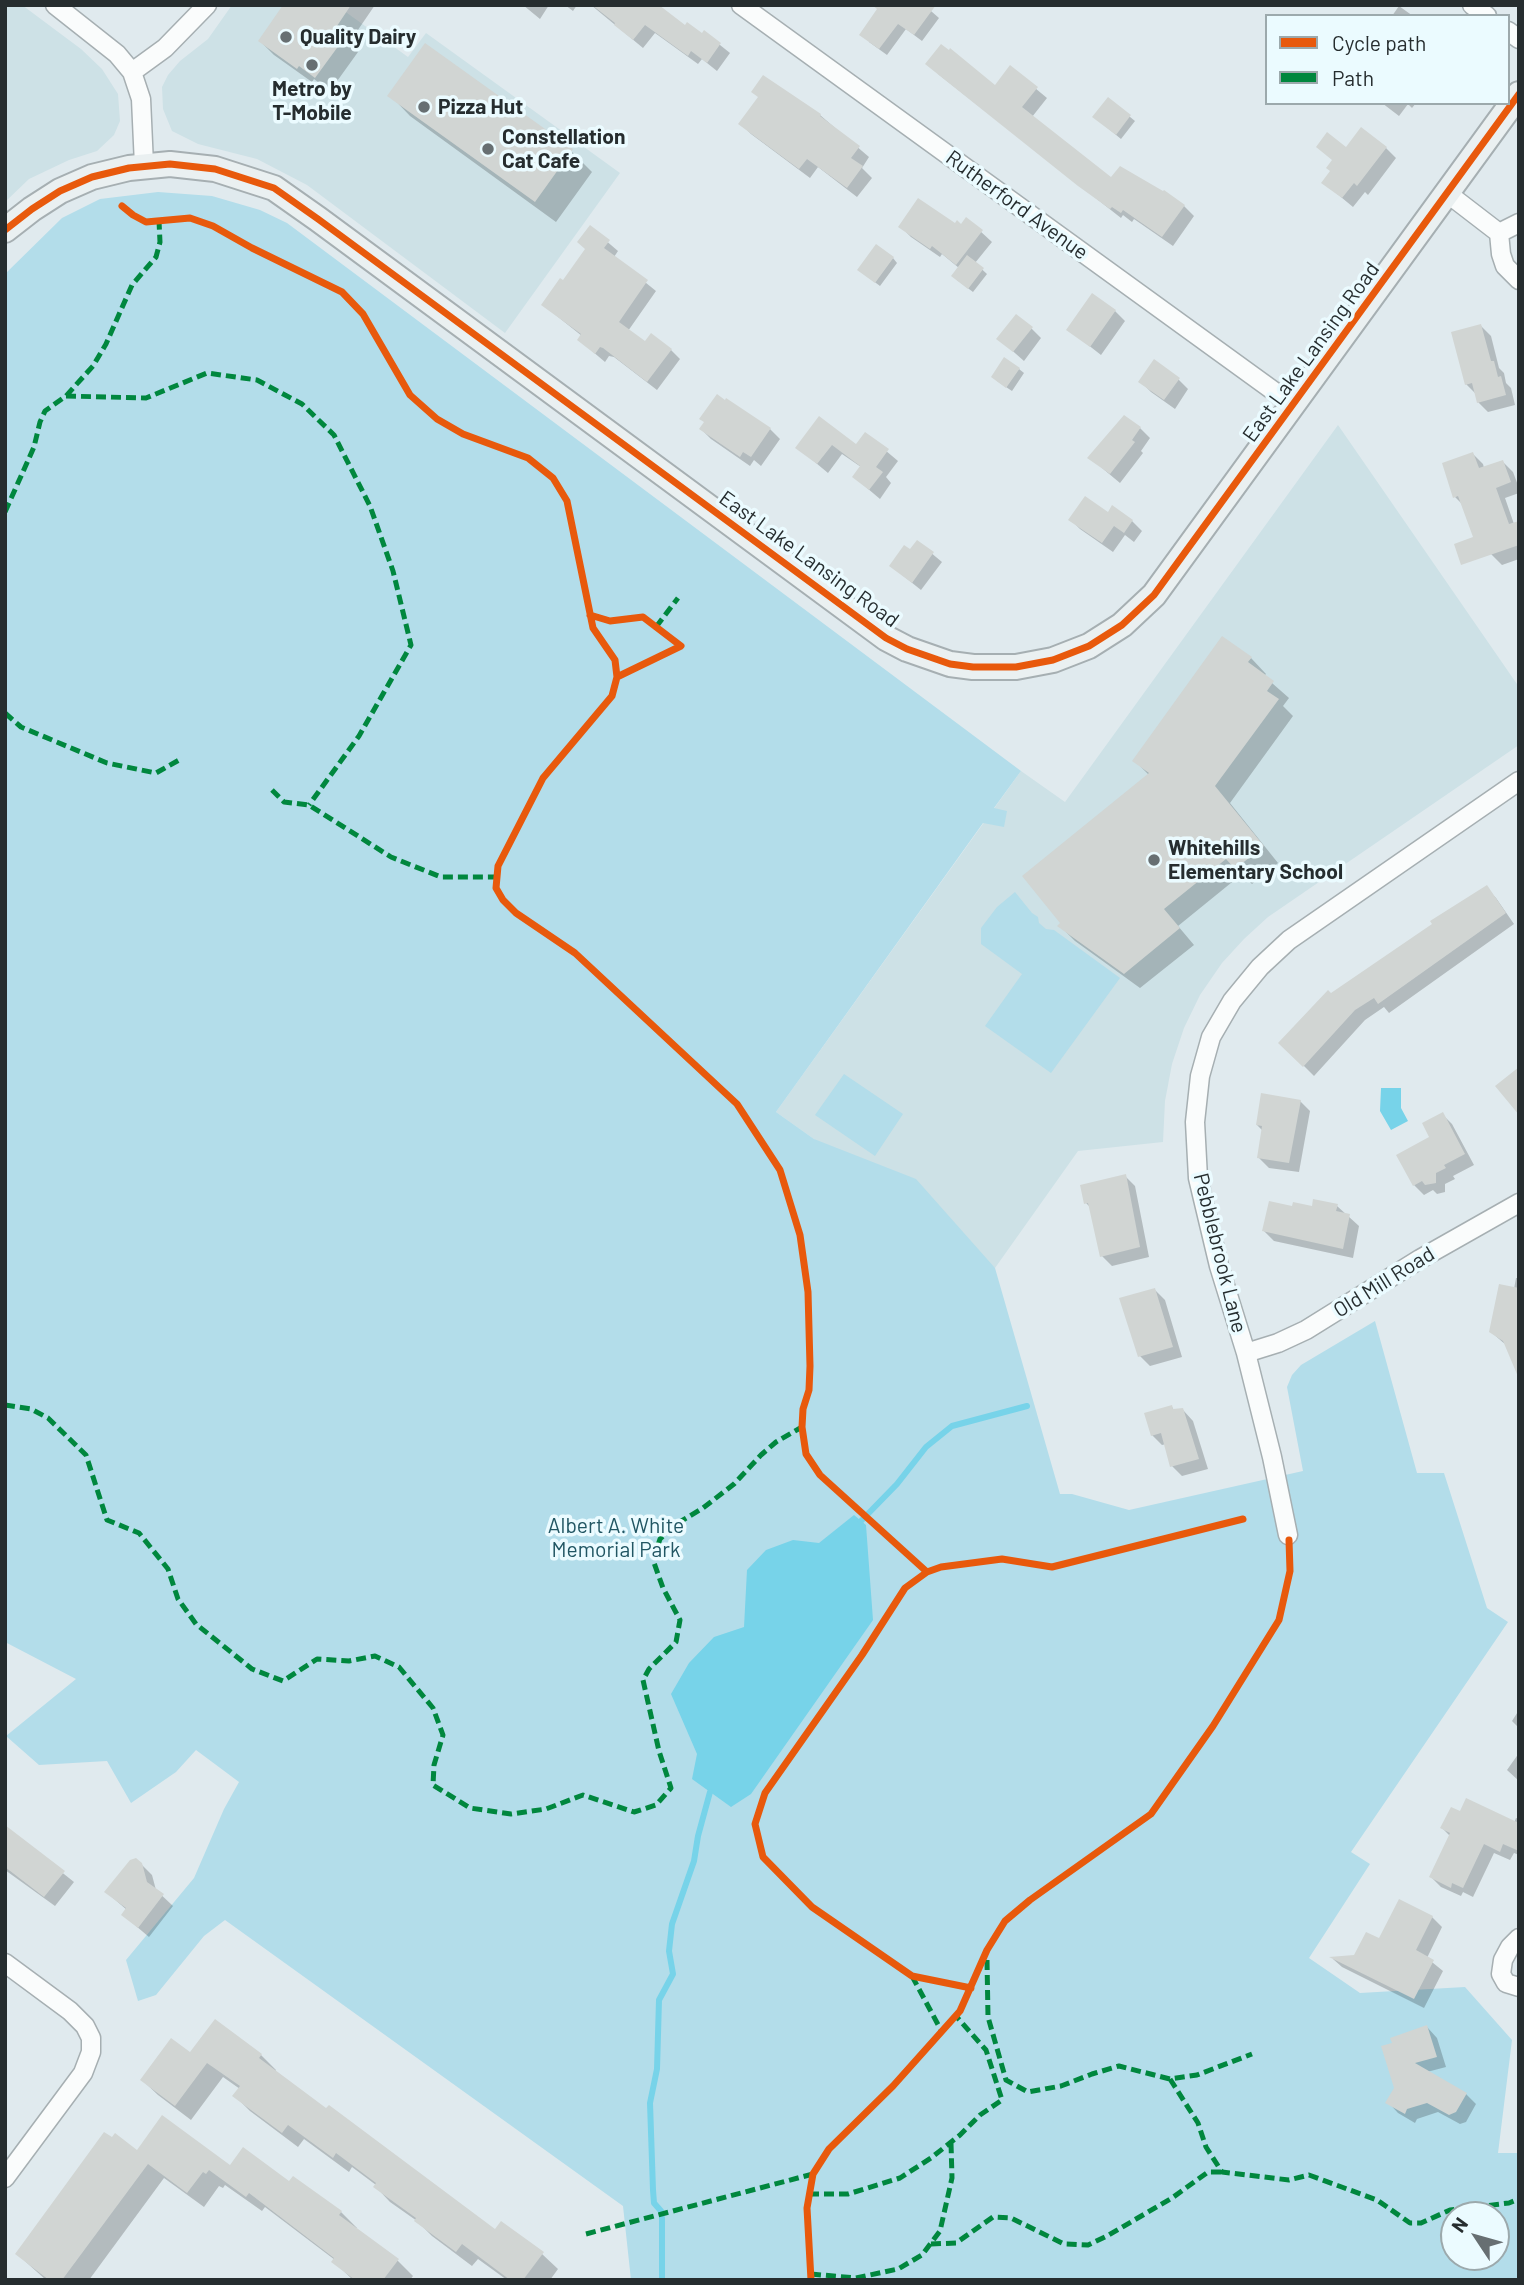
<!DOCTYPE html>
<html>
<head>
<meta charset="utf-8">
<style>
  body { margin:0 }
  #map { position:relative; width:1524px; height:2285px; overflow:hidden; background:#e0eaee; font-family:Barlow,sans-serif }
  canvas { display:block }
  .frame { position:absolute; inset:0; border:7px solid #262d2f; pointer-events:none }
  .legend { position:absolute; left:1265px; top:14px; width:245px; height:91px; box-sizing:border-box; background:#ebfbff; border:2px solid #9ca9ac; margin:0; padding:9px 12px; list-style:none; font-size:21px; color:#262d2f }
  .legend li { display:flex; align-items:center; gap:14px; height:35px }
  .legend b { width:35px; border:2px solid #9ca9ac }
  .north { position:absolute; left:1440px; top:2201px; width:70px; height:70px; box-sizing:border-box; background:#ebfbff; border:2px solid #9ca9ac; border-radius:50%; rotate:306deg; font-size:19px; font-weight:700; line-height:28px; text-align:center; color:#262d2f }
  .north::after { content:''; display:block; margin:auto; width:24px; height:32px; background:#676f72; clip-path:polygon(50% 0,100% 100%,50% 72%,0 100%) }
</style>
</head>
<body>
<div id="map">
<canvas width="1524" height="2285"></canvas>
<div class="frame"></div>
<ul class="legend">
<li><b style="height:9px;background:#e8590c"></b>Cycle path</li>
<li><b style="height:9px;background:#00873e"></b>Path</li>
</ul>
<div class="north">N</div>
</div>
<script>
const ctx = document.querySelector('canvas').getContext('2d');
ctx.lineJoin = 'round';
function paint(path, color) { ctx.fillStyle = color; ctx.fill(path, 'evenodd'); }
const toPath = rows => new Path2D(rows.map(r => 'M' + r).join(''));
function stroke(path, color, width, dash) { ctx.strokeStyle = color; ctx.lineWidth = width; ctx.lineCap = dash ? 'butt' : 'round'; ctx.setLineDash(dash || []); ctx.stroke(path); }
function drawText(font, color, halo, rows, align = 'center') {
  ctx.font = font + ' Barlow,sans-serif'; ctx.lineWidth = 7; ctx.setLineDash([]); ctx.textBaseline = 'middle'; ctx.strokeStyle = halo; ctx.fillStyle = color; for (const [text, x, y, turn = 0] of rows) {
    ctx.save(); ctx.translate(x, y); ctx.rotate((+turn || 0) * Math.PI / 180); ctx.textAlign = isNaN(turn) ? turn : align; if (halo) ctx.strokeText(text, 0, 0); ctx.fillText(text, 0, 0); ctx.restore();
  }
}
const built = toPath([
  [5,5,22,5,81,49,102,69,118,94,120,121,114,135,97,151,69,160,29,179,5,202],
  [232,5,336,5,408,57,426,33,620,173,505,333,307,185,257,159,198,144,172,131,163,109,162,87,168,75,180,61,208,39],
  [1338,425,1519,687,1519,745,1268,917,1244,939,1222,963,1200,995,1184,1028,1172,1064,1165,1101,1163,1142,1078,1151,995,1268,776,1112,1021,771,1065,802]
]);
const green = toPath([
  [158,192,212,196,260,210,287,223,1021,771,994,808,1007,811,1004,827,983,823,776,1112,814,1139,916,1179,995,1268,1060,1494,1072,1494,1129,1510,1303,1471,1287,1387,1292,1375,1301,1365,1375,1321,1417,1473,1444,1473,1487,1608,1508,1622,1351,1852,1370,1864,1309,1958,1360,1993,1465,1987,1512,2040,1498,2153,1519,2153,1519,2278,1509,2280,631,2280,623,2206,225,1920,204,1936,156,1995,138,2001,126,1960,194,1878,224,1809,239,1782,196,1750,176,1772,131,1803,107,1761,39,1765,6,1736,76,1679,5,1642,5,274,62,218,100,199],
  [1454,2215,1496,2215,1496,2257,1454,2257],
  [1015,892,1032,913,1038,917,1039,923,1046,929,1054,930,1120,978,1051,1073,985,1026,1022,974,981,944,981,928,997,907],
  [844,1074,903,1114,875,1156,815,1115]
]);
const water = toPath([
  [1381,1088,1401,1088,1401,1108,1408,1121,1391,1130,1380,1111],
  [854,1515,866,1525,873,1620,751,1794,731,1807,692,1779,697,1754,671,1694,689,1663,714,1637,744,1627,747,1570,766,1550,793,1540,819,1543]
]);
const shadow = toPath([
  [329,5,375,5,349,43,358,52,330,91,314,79,312,82,274,55,260,41],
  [523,5,549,5,540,19],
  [565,5,577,5,573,11],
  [591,5,657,5,685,28,702,36,705,33,730,53,717,71,702,59,698,64,655,33,643,48],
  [924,5,939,18,922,41,906,29,887,55,869,42],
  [1399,6,1413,16,1392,16],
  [1011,68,1047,98,1032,117,1112,180,1184,206,1194,216,1173,246,1134,219,1132,222,1123,215,1121,218,938,74,996,87],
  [390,95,571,151,592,172,556,222,410,116],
  [1108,99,1135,121,1121,139,1099,121],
  [1382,103,1416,103,1412,108,1408,104,1399,116],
  [820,115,869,157,862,168,872,178,857,197,818,167,810,178,751,134,741,124],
  [1318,147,1347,149,1386,148,1396,158,1368,195,1365,192,1353,207,1324,183,1332,171,1334,161],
  [967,219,992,242,975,263,987,274,973,292,957,280,959,268,942,254,940,257,911,237,901,227,961,226],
  [590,227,618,251,614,257,656,291,628,331,645,343,671,350,680,359,657,390,614,357,609,356,605,362,579,340,582,336,543,305,563,283,587,250],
  [893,258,897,263,880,286,864,274],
  [1115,311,1125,321,1101,355,1069,330],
  [1481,326,1491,336,1499,368,1504,373,1506,383,1511,388,1515,405,1488,412,1478,402,1476,394,1466,384],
  [1031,328,1041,338,1024,361,999,339],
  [1019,369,1024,373,1012,391,997,381],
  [1178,379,1188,389,1175,409,1151,392,1141,382],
  [820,419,857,446,866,434,898,461,886,477,891,483,880,499,854,477,861,467,842,454,828,473,798,448],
  [1140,428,1150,438,1141,451,1143,453,1120,483,1090,458],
  [701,429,770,429,780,439,761,466,754,460,750,466,711,439],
  [1473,454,1483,464,1484,468,1503,462,1513,472,1519,488,1519,493,1505,498,1514,524,1519,526,1519,559,1502,565,1491,554,1463,505,1455,497],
  [1108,515,1132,521,1142,531,1134,542,1125,535,1113,552,1080,529,1070,519],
  [918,542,942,562,921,590,891,566,911,552],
  [1251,658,1266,674,1264,676,1289,698,1283,706,1293,716,1230,803,1278,863,1252,884,1242,874,1178,926,1194,945,1140,988,1075,941,1060,926,1149,775,1134,760],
  [1486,887,1496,898,1514,924,1389,1013,1384,1007,1365,1020,1314,1076,1281,1043,1331,996],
  [1300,1101,1310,1111,1299,1172,1269,1168,1259,1158,1263,1131,1257,1125],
  [1442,1114,1452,1124,1474,1165,1453,1176,1455,1179,1445,1184,1445,1192,1437,1194,1433,1190,1424,1195,1414,1185],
  [1125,1176,1135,1186,1149,1257,1112,1266,1102,1256,1091,1208,1086,1203],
  [1337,1206,1359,1226,1353,1258,1274,1241,1264,1231,1293,1208],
  [1516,1278,1519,1278,1519,1369,1506,1345,1491,1332,1514,1289],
  [1155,1290,1165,1300,1182,1357,1150,1366,1140,1356],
  [1172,1407,1174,1410,1183,1410,1193,1421,1208,1469,1182,1476,1172,1466,1166,1444,1162,1445,1152,1435],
  [1519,1710,1519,1728,1512,1721],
  [1519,1753,1519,1781,1507,1770],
  [1516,1818,1519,1819,1519,1855,1514,1853,1510,1860,1494,1853,1473,1897,1463,1892,1461,1896,1441,1887,1431,1877,1450,1836,1442,1828,1514,1823],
  [5,1827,74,1882,55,1906,5,1870],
  [141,1864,152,1875,156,1890,173,1906,149,1937,123,1915,127,1910,106,1892],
  [1432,1917,1442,1927,1427,1958,1443,1971,1424,2008,1342,1967,1333,1959,1355,1957,1380,1941],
  [1427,2027,1437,2038,1446,2067,1427,2072,1466,2094,1476,2104,1466,2122,1460,2124,1438,2112,1417,2119,1415,2123,1398,2113,1388,2102],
  [190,2055,261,2055,276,2070,275,2072,496,2232,542,2254,558,2269,550,2280,507,2280,478,2259,472,2266,432,2236,417,2221,390,2202,375,2186,376,2185,352,2167,349,2172,304,2139,298,2147,250,2111,235,2096,240,2089,223,2077,191,2120,158,2095,142,2080],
  [138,2152,230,2167,290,2184,294,2178,341,2212,357,2228,355,2229,397,2260,413,2276,410,2280,353,2280,334,2262,335,2260,265,2207,262,2211,225,2185,223,2188,219,2186,204,2207,164,2178,89,2280,46,2280,17,2254]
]);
const stream = toPath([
  [861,1521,897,1484,926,1447,952,1426,1027,1406],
  [661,2211,654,2203,653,2190,650,2103,657,2069,659,2000,673,1974,669,1951,672,1924,694,1861,698,1836,710,1792],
  [662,2218,662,2280]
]);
const building = toPath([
  [283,5,351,5,335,29,345,37,315,78,299,66,297,69,258,41],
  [592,5,659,5,685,25,687,22,702,33,704,30,721,43,707,63,691,51,688,56,645,25,633,40,614,25,615,23],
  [872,5,936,5,914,35,898,24,879,49,859,35,877,9],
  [425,43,573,149,535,202,387,96],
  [941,44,949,50,950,48,995,85,1010,65,1038,87,1022,107,1111,177,1120,166,1163,191,1164,190,1185,205,1162,237,1123,210,1121,213,1112,207,1110,209,1078,186,925,64],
  [763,75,821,114,820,116,860,146,851,158,863,166,847,188,807,159,799,169,738,124,758,97,751,92],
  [1108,97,1131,115,1116,135,1092,117],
  [1361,127,1387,147,1357,186,1354,183,1342,198,1321,183,1330,171,1326,168,1332,160,1316,147,1327,132,1346,147],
  [918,198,955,223,957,220,961,224,966,217,983,230,956,265,932,246,930,249,898,227],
  [590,225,610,240,604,248,648,280,619,322,645,341,651,333,672,349,647,382,603,348,600,347,595,354,577,340,581,334,541,305,560,278,563,280,585,249,577,242],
  [876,244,894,257,875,283,857,270],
  [967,255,984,268,968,289,951,276],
  [1092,293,1116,310,1090,347,1066,330],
  [1016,314,1033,327,1013,352,996,339],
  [1481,324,1491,361,1494,361,1498,377,1501,376,1506,395,1477,403,1472,383,1465,385,1451,332],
  [1004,357,1020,368,1006,388,991,377],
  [1154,359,1180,378,1164,400,1138,382],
  [717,394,725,400,726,398,771,428,751,457,743,452,740,457,699,429,704,422,699,419],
  [1124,415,1141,427,1132,440,1135,442,1110,474,1087,458],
  [819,416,856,444,865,432,889,449,876,467,883,472,869,490,852,477,860,466,832,445,817,464,795,448],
  [1473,452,1479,468,1503,460,1511,482,1496,488,1509,524,1519,521,1519,545,1461,565,1454,544,1473,537,1458,496,1453,498,1442,463],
  [1085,496,1108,512,1112,505,1133,520,1124,533,1114,526,1102,543,1068,520],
  [917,540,934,552,912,583,889,566,904,545,910,549],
  [1222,636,1252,657,1248,662,1274,681,1267,691,1279,699,1215,786,1264,846,1235,869,1226,859,1164,909,1180,928,1124,974,1057,926,1060,923,1022,876,1149,773,1132,761],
  [1487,885,1506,913,1378,1004,1374,998,1355,1010,1303,1067,1278,1043,1328,990,1331,993,1432,924,1430,921],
  [1519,1067,1519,1115,1495,1086],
  [1261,1093,1301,1100,1289,1163,1257,1158,1262,1126,1256,1125],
  [1443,1112,1465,1154,1444,1165,1446,1168,1436,1173,1436,1183,1425,1185,1422,1181,1413,1186,1396,1155,1429,1137,1422,1123],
  [1126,1174,1140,1247,1100,1257,1088,1203,1084,1204,1080,1185],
  [1313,1199,1338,1204,1336,1211,1350,1214,1343,1249,1262,1231,1269,1201,1292,1206,1293,1202,1312,1206],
  [1499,1284,1519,1288,1519,1379,1503,1341,1489,1332],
  [1155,1288,1173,1347,1138,1357,1119,1298],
  [1172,1405,1173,1409,1183,1408,1199,1459,1170,1467,1161,1433,1151,1436,1144,1413],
  [1466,1798,1519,1823,1519,1851,1503,1844,1500,1852,1484,1844,1463,1888,1452,1883,1451,1888,1429,1877,1450,1833,1440,1828,1451,1807,1460,1811],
  [5,1825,65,1871,44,1897,5,1867],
  [136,1858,142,1863,147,1882,164,1894,138,1928,121,1915,126,1908,104,1892,130,1860],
  [1399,1899,1433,1916,1416,1950,1434,1960,1414,1999,1329,1957,1354,1955,1366,1932,1379,1938],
  [215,2019,262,2054,259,2058,326,2108,329,2105,495,2229,501,2221,544,2252,523,2280,510,2280,462,2244,456,2252,414,2221,416,2218,373,2187,376,2183,336,2153,333,2158,288,2125,282,2133,232,2096,240,2086,207,2063,175,2106,140,2080,171,2038,190,2052],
  [1427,2025,1437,2057,1415,2063,1467,2093,1456,2112,1449,2115,1427,2103,1407,2109,1405,2114,1385,2103,1394,2088,1381,2046,1392,2043,1390,2038],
  [162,2115,230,2165,243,2147,289,2181,293,2176,342,2211,339,2215,399,2259,383,2280,355,2280,331,2262,334,2258,249,2193,246,2197,209,2170,206,2174,203,2172,187,2193,148,2164,62,2280,49,2280,15,2254,104,2132,112,2137,115,2133,137,2150]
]);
const minor = toPath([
  [55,5,117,54,132,72,141,99,144,165],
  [741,5,1293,405],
  [1472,5,1487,16],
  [1508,31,1519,39],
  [132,72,165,48,207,5],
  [1447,193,1499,233,1501,254,1505,266,1519,280],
  [1499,233,1519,223],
  [1246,1353,1278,1343,1306,1330,1420,1259,1519,1203],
  [1288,1535,1272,1457,1246,1353,1219,1266,1198,1178,1195,1122,1200,1076,1211,1037,1232,1001,1260,967,1289,940,1519,781],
  [1519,1938,1510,1947,1503,1960,1501,1974,1506,1983,1519,1987],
  [5,1963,70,2011,85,2026,91,2038,91,2052,83,2073,5,2178]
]);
const secondary = toPath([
  [5,230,32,209,60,191,92,177,129,168,170,164,215,169,274,188,318,219,886,638,907,649,950,664,973,667,1016,667,1053,660,1089,646,1122,625,1154,595,1519,94]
]);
const quiet = toPath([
  [66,396,146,398,207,373,257,380,302,404,334,435,370,506,393,571,411,645,359,736,309,805],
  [5,512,34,447,40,422,45,411,66,396,93,366,106,344,132,285,156,257,160,242,159,221],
  [656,627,678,598],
  [5,713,21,727,107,763,156,773,179,760],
  [272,790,284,802,309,805,391,857,441,877,495,877],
  [5,1405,31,1409,48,1418,86,1455,107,1520,139,1533,168,1569,178,1599,196,1624,252,1669,283,1681,317,1659,349,1661,375,1656,399,1667,433,1708,443,1735,434,1765,433,1785,470,1808,511,1814,546,1809,583,1795,634,1812,656,1805,671,1788,659,1751,643,1680,649,1669,676,1642,680,1620,663,1588,653,1560,660,1539,673,1526,703,1508,734,1484,761,1455,776,1442,802,1427],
  [987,1960,988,2017,1006,2080,1028,2092,1061,2086,1092,2074,1119,2066,1170,2079,1197,2075,1252,2054],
  [912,1976,942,2032],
  [1170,2079,1198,2123,1206,2147,1222,2172,1289,2180,1309,2175,1377,2200,1410,2223,1421,2223,1450,2210,1509,2203,1519,2199],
  [809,2194,848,2194,900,2178,931,2158,960,2135,980,2115,1002,2100,986,2050,956,2016],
  [586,2234,813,2174],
  [931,2244,956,2243,993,2217,1011,2218,1064,2244,1088,2245,1107,2236,1172,2198,1208,2172,1222,2172],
  [811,2274,856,2278,898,2269,922,2255,940,2231,952,2178,951,2143]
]);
const cycleway = toPath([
  [122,206,133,215,146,222,190,218,213,226,252,248,342,292,363,314,410,395,437,419,463,434,528,458,553,478,567,501,593,628,615,660,617,677,612,696,543,778,498,866,496,888,503,900,516,913,575,953,737,1104,780,1170,800,1235,808,1292,810,1366,809,1390,803,1409,802,1427,806,1454,820,1475,927,1572],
  [5,230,32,209,60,191,92,177,129,168,170,164,215,169,274,188,318,219,886,638,907,649,950,664,973,667,1016,667,1053,660,1089,646,1122,625,1154,595,1519,94],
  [590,615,610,621,643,617,681,646,617,677],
  [971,1988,912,1976,812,1907,763,1857,755,1824,765,1793,862,1655,905,1588,927,1572,941,1567,1002,1559,1052,1567,1243,1519],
  [811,2280,807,2208,813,2174,829,2149,893,2086,960,2011,987,1950,1005,1921,1030,1900,1151,1814,1213,1726,1279,1620,1290,1571,1289,1540]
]);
const markers = [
  [286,37,7,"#676f72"],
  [312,65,7,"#676f72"],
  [424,107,7,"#676f72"],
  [488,149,7,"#676f72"],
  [1154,860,7,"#676f72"]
];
const poiNames = [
  ["Quality Dairy",300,37],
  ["Metro by",312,89,"center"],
  ["T-Mobile",312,113,"center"],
  ["Pizza Hut",438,107],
  ["Constellation",502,137],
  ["Cat Cafe",502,161],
  ["Whitehills",1168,848],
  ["Elementary School",1168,872]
];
const streetNames = [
  ["Rutherford Avenue",1017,205,36],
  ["East Lake Lansing Road",1311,352,-54],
  ["East Lake Lansing Road",809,559,36],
  ["Pebblebrook Lane",1220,1253,76],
  ["Old Mill Road",1384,1282,-32]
];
const parkNames = [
  ["Albert A. White",616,1526],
  ["Memorial Park",616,1550]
];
paint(built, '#cde1e6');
paint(green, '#b3ddea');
paint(water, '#77d3e9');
paint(shadow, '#0003');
stroke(stream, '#77d3e9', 6);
paint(building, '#d1d5d3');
stroke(minor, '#a6afb2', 21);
stroke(secondary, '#a6afb2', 28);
stroke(minor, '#fafcfc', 18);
stroke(secondary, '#eaf0f1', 24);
stroke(quiet, '#00873e', 5, [10, 5]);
stroke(cycleway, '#e8590c', 7);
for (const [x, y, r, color] of markers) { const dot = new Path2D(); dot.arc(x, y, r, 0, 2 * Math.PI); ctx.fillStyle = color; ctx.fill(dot); stroke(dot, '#ebfbff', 2.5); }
drawText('bold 21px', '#262d2f', '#ebfbff', poiNames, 'left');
drawText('21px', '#262d2f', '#ebfbff', streetNames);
drawText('21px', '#215663', '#ebfbff', parkNames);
</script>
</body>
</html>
